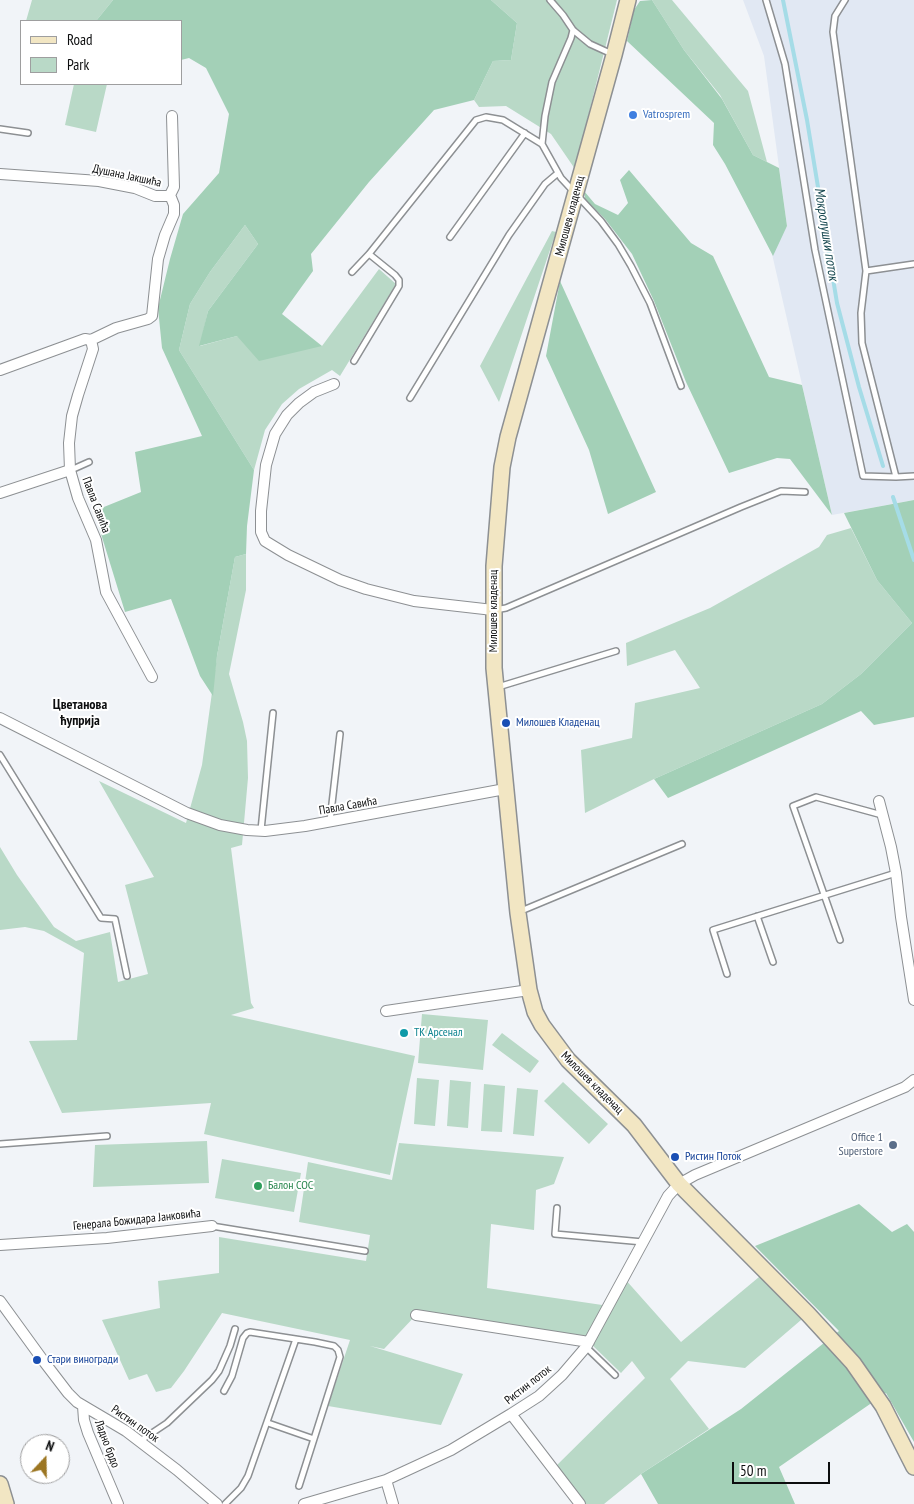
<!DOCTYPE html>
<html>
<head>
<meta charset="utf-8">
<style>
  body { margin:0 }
  #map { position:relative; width:914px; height:1504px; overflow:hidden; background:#f1f4f8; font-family:"PT Sans Narrow",sans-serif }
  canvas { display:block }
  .legend { position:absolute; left:20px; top:20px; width:162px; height:65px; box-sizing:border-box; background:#fff; border:1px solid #9e9e9f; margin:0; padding:6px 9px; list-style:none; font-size:15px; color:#0c0d0e }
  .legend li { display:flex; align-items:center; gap:10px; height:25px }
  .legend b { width:25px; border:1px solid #9e9e9f }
  .north { position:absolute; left:20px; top:1434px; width:50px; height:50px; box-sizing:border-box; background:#fff; border:1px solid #9e9e9f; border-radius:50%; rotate:21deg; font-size:14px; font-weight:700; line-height:20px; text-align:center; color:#0c0d0e }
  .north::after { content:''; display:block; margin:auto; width:18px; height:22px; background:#9c7622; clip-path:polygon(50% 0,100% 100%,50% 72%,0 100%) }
  .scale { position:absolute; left:732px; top:1462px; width:98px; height:22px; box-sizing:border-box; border:2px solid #0c0d0e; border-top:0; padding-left:6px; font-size:15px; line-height:18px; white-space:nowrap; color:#0c0d0e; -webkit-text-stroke:4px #fff; paint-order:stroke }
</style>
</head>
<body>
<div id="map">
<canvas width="914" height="1504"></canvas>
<ul class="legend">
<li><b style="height:6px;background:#f2e6c3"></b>Road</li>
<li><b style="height:14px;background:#b9d9c7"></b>Park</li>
</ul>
<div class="north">N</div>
<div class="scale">50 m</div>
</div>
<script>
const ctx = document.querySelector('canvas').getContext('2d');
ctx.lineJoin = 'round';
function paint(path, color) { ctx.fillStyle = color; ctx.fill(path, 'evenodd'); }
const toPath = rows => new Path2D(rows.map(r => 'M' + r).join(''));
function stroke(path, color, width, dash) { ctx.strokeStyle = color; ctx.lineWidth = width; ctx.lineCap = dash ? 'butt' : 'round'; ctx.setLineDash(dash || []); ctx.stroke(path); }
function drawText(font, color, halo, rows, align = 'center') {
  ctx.font = font + ' "PT Sans Narrow",sans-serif'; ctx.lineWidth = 4; ctx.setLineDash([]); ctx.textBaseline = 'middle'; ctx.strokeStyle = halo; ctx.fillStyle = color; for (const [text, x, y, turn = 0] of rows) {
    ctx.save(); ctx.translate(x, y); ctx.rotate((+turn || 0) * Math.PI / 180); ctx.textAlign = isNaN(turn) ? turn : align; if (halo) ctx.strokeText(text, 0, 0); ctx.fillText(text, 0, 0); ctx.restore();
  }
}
const built = toPath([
  [743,0,914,0,914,500,832,515,772,254,787,226,764,56]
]);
const green = toPath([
  [32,0,113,0,96,21,26,21],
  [491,0,617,0,575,169,551,134,506,106,479,107,474,100,493,61,511,60,517,23],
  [652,0,672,0,748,91,767,162,753,155,720,95,684,50],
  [74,84,107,84,96,132,65,125],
  [245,225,258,244,208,311,200,346,237,336,322,346,379,269,396,284,340,376,332,370,299,389,282,404,265,430,254,470,179,350,190,304,210,272],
  [552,231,556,232,499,402,480,366],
  [851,528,877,580,912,623,861,674,822,704,654,779,585,813,581,750,632,738,635,703,700,688,675,650,627,666,626,643,710,608,819,547,827,535],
  [246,554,246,590,229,674,243,722,247,741,248,778,242,845,231,848,251,1003,254,1008,231,1015,415,1056,390,1175,204,1134,211,1103,62,1113,29,1041,77,1040,84,953,44,931,25,927,0,930,0,847,17,875,54,927,76,941,110,932,118,982,148,974,125,885,154,877,99,781,186,823,202,765,217,656,235,557],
  [422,1014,488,1020,483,1070,418,1063],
  [502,1033,539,1061,530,1073,492,1045],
  [417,1078,439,1080,435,1126,414,1124],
  [450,1080,471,1082,468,1128,447,1126],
  [563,1082,608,1124,589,1144,544,1101],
  [484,1084,505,1086,502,1132,481,1131],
  [517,1088,538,1090,534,1136,513,1134],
  [207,1141,209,1183,93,1187,95,1145],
  [399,1143,564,1157,554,1184,536,1190,534,1230,491,1224,487,1288,609,1306,624,1278,681,1342,765,1272,808,1314,745,1368,688,1361,670,1379,709,1429,641,1474,604,1504,580,1504,554,1468,645,1378,632,1361,621,1373,589,1342,416,1315,384,1349,370,1346,463,1374,441,1425,328,1406,350,1340,222,1313,184,1371,171,1388,156,1392,147,1374,129,1380,102,1320,160,1308,158,1281,219,1273,219,1237,366,1261,370,1235,299,1222,308,1162,392,1180],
  [222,1159,301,1173,294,1212,215,1198]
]);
const forest = toPath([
  [113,0,491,0,517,23,511,60,493,61,474,100,434,110,369,182,311,254,313,271,282,314,322,346,259,361,237,336,199,346,208,311,258,244,245,225,210,272,190,304,179,350,254,470,247,526,246,554,235,557,217,656,213,696,200,676,171,599,125,612,94,511,141,492,135,452,202,436,162,348,158,308,170,259,183,214,219,173,229,114,206,68,189,58,181,60,181,21,96,21],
  [652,0,684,50,722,99,753,155,779,168,787,226,773,256,725,164,713,145,714,123,627,41,634,10,640,1],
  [629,170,691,243,713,256,769,377,802,385,832,515,790,459,777,458,729,473,686,382,654,301,632,254,605,219,585,199,584,191,595,204,618,215,628,203,620,180],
  [560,281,656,492,608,514,589,450,546,356],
  [914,500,914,717,874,725,861,711,668,798,654,779,822,704,861,674,912,623,877,580,844,513],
  [859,1204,892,1232,907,1224,914,1232,914,1442,886,1393,779,1467,795,1504,658,1504,641,1474,741,1409,839,1331,755,1246]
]);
const stream = toPath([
  [783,0,807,120,837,303,859,387,883,466],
  [893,497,914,560]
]);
const lane = toPath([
  [550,0,563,15,573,30,590,44,612,54],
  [766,0,785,64,815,250,863,476,896,477,914,476],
  [845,0,835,16,833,32,866,271,861,313,862,343,896,477],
  [0,129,28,133],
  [542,144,545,116,552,82,571,38,573,30],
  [450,237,525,133],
  [866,271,914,264],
  [352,272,369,254,476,120,486,117,503,120,542,144,561,178,601,221,618,244,631,266,650,303,681,386],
  [354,361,399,286,399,280,395,275,369,254],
  [410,398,509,235,545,184,558,173],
  [71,470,89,462],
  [495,610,506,608,741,507,781,491,805,492],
  [498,687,616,651],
  [0,755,101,918,115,919,127,976],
  [330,821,340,734],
  [261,830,273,713],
  [521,911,682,844],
  [757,916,773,962],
  [840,940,793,806,816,797,882,815],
  [727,974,713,930,896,873],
  [0,1144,107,1136],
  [557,1208,555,1234,643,1242],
  [212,1226,365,1251],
  [586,1347,615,1375],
  [224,1391,232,1376,243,1338,247,1333,250,1332,315,1342,334,1346,338,1350,340,1357,299,1486],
  [268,1423,314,1439],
  [140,1441,167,1423,212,1380,219,1371,230,1346,235,1329],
  [225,1504,241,1488,248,1476,296,1339]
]);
const street = toPath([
  [0,174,99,181,135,188,155,196,167,196,170,195,174,187,172,116],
  [91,340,93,349,78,395,72,416,69,443,70,470,78,498,96,540,106,592,152,677],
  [91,340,116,328,148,319,152,316,158,259,165,235,174,214,174,205,170,195],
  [0,370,85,339,91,340],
  [334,384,314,392,299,403,287,415,275,434,266,465,261,511,261,532,265,541,288,555,340,580,366,589,414,601,493,610],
  [0,493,70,470],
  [0,718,187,813,220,825,247,830,265,831,305,826,505,789],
  [879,801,891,847,896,873,901,917,914,1000],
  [386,1011,529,990],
  [0,1245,107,1238,212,1226],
  [0,1301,45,1363,68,1393,77,1402,126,1431,177,1470,217,1504],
  [416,1315,589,1342],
  [83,1406,84,1420,88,1433,118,1504],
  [511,1414,580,1504],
  [386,1480,393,1504],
  [304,1504,386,1480,451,1450,511,1414,539,1396,562,1375,586,1347,668,1196,679,1184,695,1175,905,1087,914,1080]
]);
const secondary = toPath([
  [628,0,614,55,508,437,502,467,494,566,494,668,518,913,529,990,535,1012,542,1025,568,1060,634,1125,679,1184,808,1314,853,1363,883,1406,914,1467],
  [0,1484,6,1504]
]);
const markers = [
  [633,115,5,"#3f7fe0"],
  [506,723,5,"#1a4fb4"],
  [404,1033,5,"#0f9aa8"],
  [893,1145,5,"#5c6f8a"],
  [675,1157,5,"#1a4fb4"],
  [258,1186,5,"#2e9e5b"],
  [37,1360,5,"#1a4fb4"]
];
const shopNames = [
  ["Vatrosprem",643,115]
];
const streetNames = [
  ["Душана Јакшића",127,176,12],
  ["Милошев кладенац",570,216,-75],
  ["Павла Савића",96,505,69],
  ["Милошев кладенац",494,611,-90],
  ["Павла Савића",348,806,-10],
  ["Милошев кладенац",592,1083,45],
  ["Генерала Божидара Јанковића",137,1220,-6],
  ["Ристин поток",528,1385,-38],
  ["Ристин поток",135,1424,35],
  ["Ладно брдо",107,1444,69]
];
const transitNames = [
  ["Милошев Кладенац",516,723],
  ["Ристин Поток",685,1157],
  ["Стари виногради",47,1360]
];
const cultureNames = [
  ["ТК Арсенал",414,1033]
];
const serviceNames = [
  ["Office 1",883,1138],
  ["Superstore",883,1152]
];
const leisureNames = [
  ["Балон СОС",268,1186]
];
const waterNames = [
  ["Мокролушки поток",826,234,81]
];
const neighbourhoodNames = [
  ["Цветанова",80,705],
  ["ћуприја",80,721]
];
paint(built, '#e1e8f3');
paint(green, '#b9d9c7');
paint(forest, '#a3d0b7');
stroke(stream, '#a5dce7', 4);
stroke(lane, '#8d9093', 8);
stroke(street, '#8d9093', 12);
stroke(secondary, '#8d9093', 18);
stroke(lane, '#fff', 5);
stroke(street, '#fff', 10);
stroke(secondary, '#f2e6c3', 15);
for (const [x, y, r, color] of markers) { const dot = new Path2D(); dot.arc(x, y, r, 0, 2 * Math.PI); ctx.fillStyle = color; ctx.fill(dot); stroke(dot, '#fff', 2); }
drawText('12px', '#366cbe', '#fff', shopNames, 'left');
drawText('12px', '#0c0d0e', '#fff', streetNames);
drawText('12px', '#164399', '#fff', transitNames, 'left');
drawText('12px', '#0d838f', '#fff', cultureNames, 'left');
drawText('12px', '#4e5e75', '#fff', serviceNames, 'right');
drawText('12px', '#27864d', '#fff', leisureNames, 'left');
drawText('italic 14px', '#174850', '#fff', waterNames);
drawText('bold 14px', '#0c0d0e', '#fff', neighbourhoodNames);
</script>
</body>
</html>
